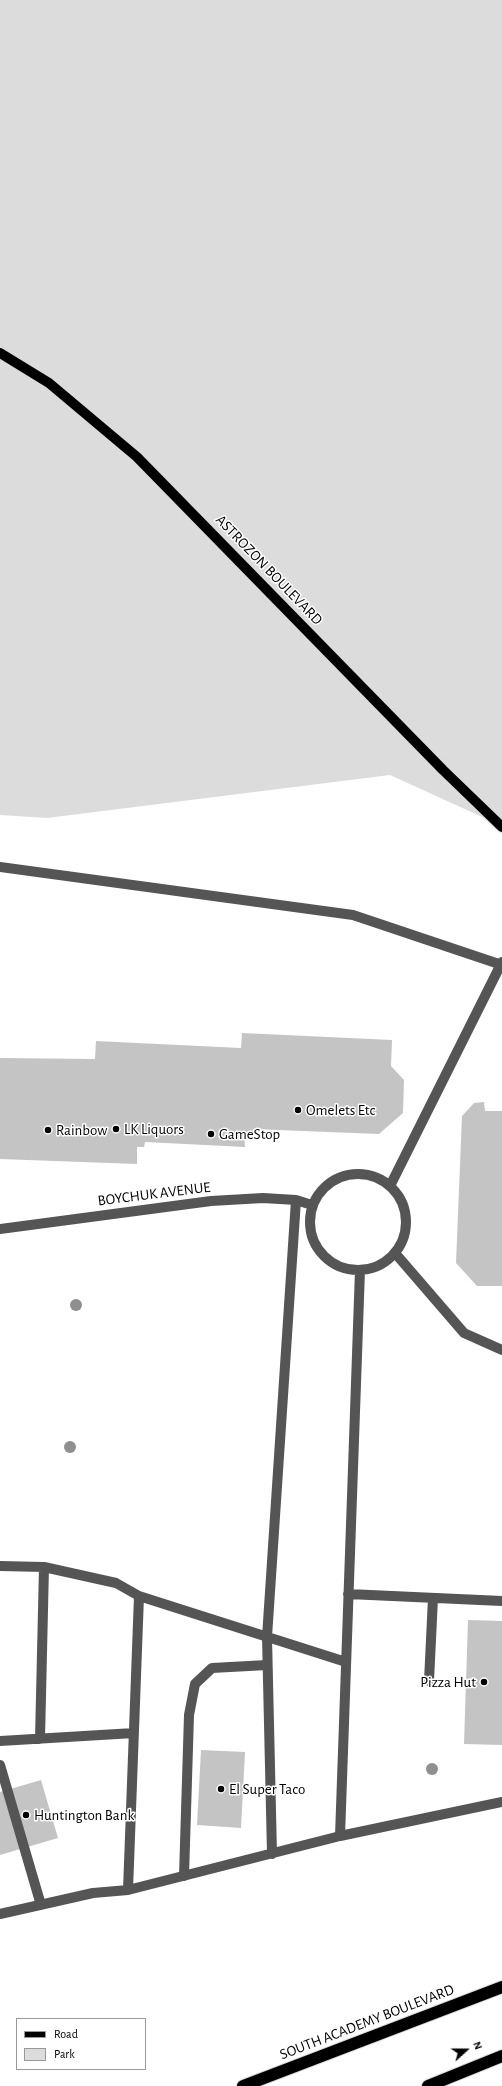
<!DOCTYPE html>
<html>
<head>
<meta charset="utf-8">
<style>
  body { margin:0 }
  #map { position:relative; width:502px; height:2086px; overflow:hidden; background:#fff; font-family:"Alegreya Sans",sans-serif }
  canvas { display:block }
  .legend { position:absolute; left:16px; top:2018px; width:130px; height:52px; box-sizing:border-box; background:#fff; border:1px solid #999; margin:0; padding:5px 7px; list-style:none; font-size:12px; color:#000 }
  .legend li { display:flex; align-items:center; gap:8px; height:20px }
  .legend b { width:20px; border:1px solid #999 }
  .north { position:absolute; left:446px; top:2030px; width:40px; height:40px; -webkit-text-stroke:3px #fff; paint-order:stroke; rotate:69deg; font-size:11px; font-weight:700; line-height:16px; text-align:center; color:#000 }
  .north::after { content:''; display:block; margin:auto; width:14px; height:18px; background:#000; clip-path:polygon(50% 0,100% 100%,50% 72%,0 100%) }
</style>
</head>
<body>
<div id="map">
<canvas width="502" height="2086"></canvas>
<ul class="legend">
<li><b style="height:5px;background:#000"></b>Road</li>
<li><b style="height:11px;background:#dcdcdc"></b>Park</li>
</ul>
<div class="north">N</div>
</div>
<script>
const ctx = document.querySelector('canvas').getContext('2d');
ctx.lineJoin = 'round';
function paint(path, color) { ctx.fillStyle = color; ctx.fill(path, 'evenodd'); }
const toPath = rows => new Path2D(rows.map(r => 'M' + r).join(''));
function stroke(path, color, width, dash) { ctx.strokeStyle = color; ctx.lineWidth = width; ctx.lineCap = dash ? 'butt' : 'round'; ctx.setLineDash(dash || []); ctx.stroke(path); }
function drawText(font, color, halo, rows, align = 'center') {
  ctx.font = font + ' "Alegreya Sans",sans-serif'; ctx.lineWidth = 3; ctx.setLineDash([]); ctx.textBaseline = 'middle'; ctx.strokeStyle = halo; ctx.fillStyle = color; for (const [text, x, y, turn = 0] of rows) {
    ctx.save(); ctx.translate(x, y); ctx.rotate((+turn || 0) * Math.PI / 180); ctx.textAlign = isNaN(turn) ? turn : align; if (halo) ctx.strokeText(text, 0, 0); ctx.fillText(text, 0, 0); ctx.restore();
  }
}
const green = toPath([
  [0,0,502,0,502,826,390,775,47,818,0,815]
]);
const building = toPath([
  [242,1033,392,1040,391,1066,404,1080,403,1113,379,1134,253,1129,254,1133,244,1132,245,1147,145,1142,144,1147,137,1147,137,1164,0,1159,0,1058,95,1059,96,1041,241,1048],
  [484,1102,485,1111,502,1111,502,1286,477,1286,456,1263,462,1116,474,1103],
  [468,1620,502,1621,502,1745,464,1744],
  [201,1750,245,1752,241,1828,197,1825],
  [41,1780,58,1838,0,1855,0,1792]
]);
const minor = toPath([
  [0,867,353,915,502,965],
  '310 1222a48 48 0 1 1 96 0a48 48 0 1 1-96 0Z',
  [390,1186,502,962],
  [0,1229,211,1201,263,1198,296,1200,312,1205],
  [395,1253,464,1333,502,1350],
  [0,1566,44,1567,116,1583,139,1596,346,1662],
  [348,1594,502,1601],
  [429,1681,433,1598],
  [40,1739,44,1567],
  [0,1741,134,1733],
  [0,1765,41,1905],
  [340,1836,360,1270],
  [272,1854,267,1637,296,1200],
  [184,1876,189,1715,195,1684,212,1668,267,1665],
  [128,1890,139,1596],
  [0,1914,93,1893,128,1890,340,1836,502,1802]
]);
const major = toPath([
  [0,353,49,383,137,457,443,770,502,827]
]);
const highway = toPath([
  [243,2086,502,1987],
  [428,2086,502,2056]
]);
const trees = [
  [76,1305],
  [70,1447],
  [432,1769]
];
const markers = [
  [298,1110,4,"#000"],
  [116,1129,4,"#000"],
  [48,1130,4,"#000"],
  [211,1134,4,"#000"],
  [484,1682,4,"#000"],
  [221,1789,4,"#000"],
  [26,1815,4,"#000"]
];
const streetNames = [
  ["ASTROZON BOULEVARD",269,570,46],
  ["BOYCHUK AVENUE",154,1194,-7],
  ["SOUTH ACADEMY BOULEVARD",367,2022,-21]
];
const poiNames = [
  ["Omelets Etc",306,1110],
  ["LK Liquors",124,1129],
  ["Rainbow",56,1130],
  ["GameStop",219,1134],
  ["Pizza Hut",476,1682,"right"],
  ["El Super Taco",229,1789],
  ["Huntington Bank",34,1815]
];
paint(green, '#dcdcdc');
paint(building, '#c4c4c4');
stroke(major, '#dbdbdb', 12);
stroke(highway, '#dbdbdb', 14);
stroke(minor, '#555', 10);
stroke(major, '#000', 10);
stroke(highway, '#000', 12);
ctx.fillStyle = '#8f8f8f';
for (const [x, y] of trees) { ctx.beginPath(); ctx.arc(x, y, 6, 0, 2 * Math.PI); ctx.fill(); }
for (const [x, y, r, color] of markers) { const dot = new Path2D(); dot.arc(x, y, r, 0, 2 * Math.PI); ctx.fillStyle = color; ctx.fill(dot); stroke(dot, '#fff', 1.5); }
drawText('15px', '#000', '#fff', streetNames);
drawText('15px', '#000', '#fff', poiNames, 'left');
</script>
</body>
</html>
